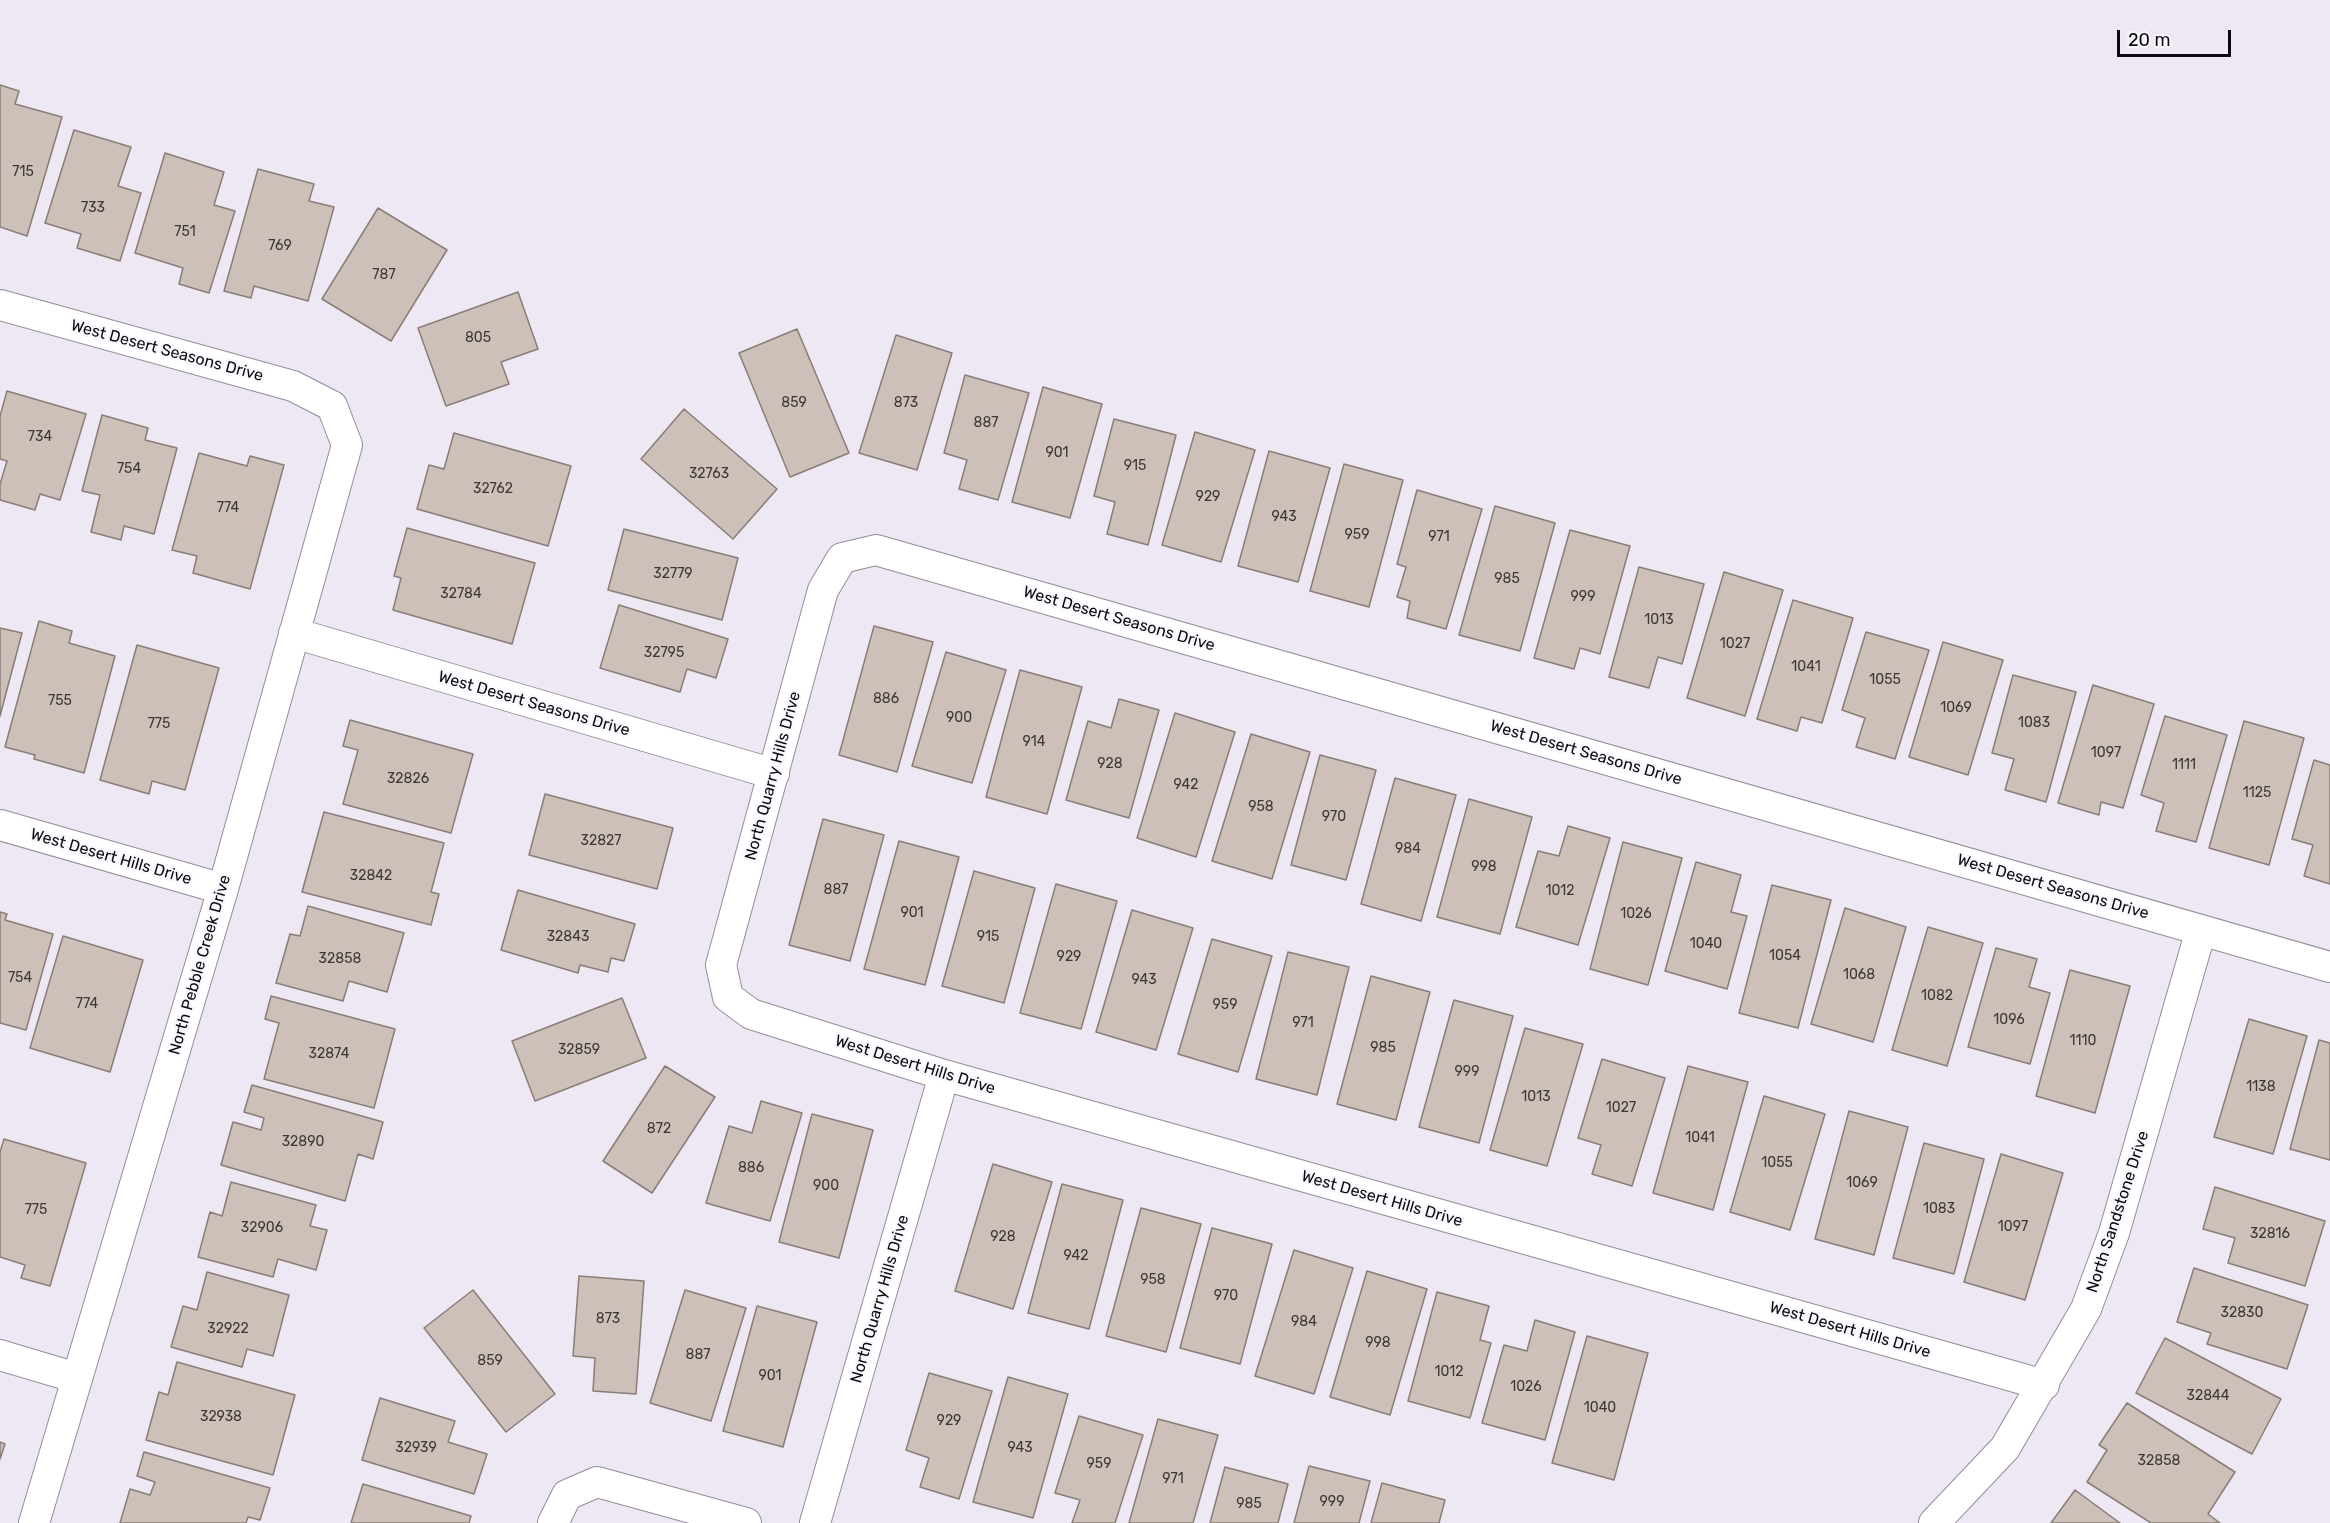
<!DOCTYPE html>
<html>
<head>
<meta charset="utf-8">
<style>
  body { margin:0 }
  #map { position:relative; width:2330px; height:1523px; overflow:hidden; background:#eee8f5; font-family:Rubik,sans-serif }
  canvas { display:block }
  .scale { position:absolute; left:2117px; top:30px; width:114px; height:27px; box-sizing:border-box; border:3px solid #0c0a0e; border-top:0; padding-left:8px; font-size:18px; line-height:21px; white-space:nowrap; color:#0c0a0e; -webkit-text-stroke:4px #faf7fe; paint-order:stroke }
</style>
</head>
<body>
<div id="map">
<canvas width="2330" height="1523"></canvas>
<div class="scale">20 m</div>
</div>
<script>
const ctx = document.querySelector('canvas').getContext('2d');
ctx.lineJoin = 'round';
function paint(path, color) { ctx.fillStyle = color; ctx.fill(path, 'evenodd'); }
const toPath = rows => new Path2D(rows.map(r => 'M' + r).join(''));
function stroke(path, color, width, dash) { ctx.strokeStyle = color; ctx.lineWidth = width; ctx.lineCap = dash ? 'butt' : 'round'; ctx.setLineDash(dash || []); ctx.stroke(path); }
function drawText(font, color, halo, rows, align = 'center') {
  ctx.font = font + ' Rubik,sans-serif'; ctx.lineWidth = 5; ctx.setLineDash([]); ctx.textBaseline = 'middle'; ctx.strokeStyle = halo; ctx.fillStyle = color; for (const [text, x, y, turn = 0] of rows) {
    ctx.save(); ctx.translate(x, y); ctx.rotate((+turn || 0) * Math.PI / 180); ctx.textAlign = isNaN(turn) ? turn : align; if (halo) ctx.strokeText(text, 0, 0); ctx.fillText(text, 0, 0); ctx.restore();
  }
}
const building = toPath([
  [0,85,19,91,15,104,62,117,27,236,0,227,0,85],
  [74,130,131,147,118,186,141,193,120,261,77,248,81,234,45,223,74,130],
  [165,153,224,172,214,205,235,211,209,293,179,284,183,268,135,253,165,153],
  [258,169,314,184,309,201,334,207,308,301,254,286,251,298,224,291,258,169],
  [378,208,447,250,391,341,322,299,378,208],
  [518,292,538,349,501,362,509,384,446,406,418,328,518,292],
  [797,329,849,453,790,477,739,353,797,329],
  [896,335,952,353,917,470,859,453,896,335],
  [965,375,1029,393,998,500,959,489,967,460,944,453,965,375],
  [1043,387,1102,404,1070,518,1012,502,1043,387],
  [7,391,86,414,60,500,40,494,35,510,0,500,0,484,7,461,0,459,0,416,7,391],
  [684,409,777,489,733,539,641,459,684,409],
  [102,415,148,428,145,440,177,448,154,534,124,526,121,540,91,532,100,495,82,491,102,415],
  [1114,419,1176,435,1148,545,1107,534,1115,502,1094,496,1114,419],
  [1195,432,1255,450,1221,562,1162,545,1195,432],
  [454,433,571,466,548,546,417,509,429,465,444,469,454,433],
  [1269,451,1330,468,1298,582,1238,566,1269,451],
  [199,453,247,466,250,456,284,465,250,589,193,573,197,556,172,550,199,453],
  [1344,464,1403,480,1369,607,1310,591,1344,464],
  [1417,490,1482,509,1446,629,1407,618,1410,601,1397,597,1406,567,1397,564,1417,490],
  [1495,506,1555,523,1520,651,1459,635,1495,506],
  [407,528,535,563,512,644,393,610,401,578,394,576,407,528],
  [624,529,738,558,722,620,608,590,624,529],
  [1570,530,1630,546,1600,654,1580,648,1574,669,1534,658,1570,530],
  [1639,567,1704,584,1682,664,1658,657,1649,688,1609,677,1639,567],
  [1724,572,1783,590,1745,716,1687,698,1724,572],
  [1793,600,1853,618,1822,723,1801,717,1797,731,1757,719,1793,600],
  [619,605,728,639,716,678,687,669,680,692,600,668,619,605],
  [39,621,72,631,69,643,115,656,84,773,34,759,35,755,5,747,39,621],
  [874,626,933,642,897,772,839,755,874,626],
  [0,628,22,633,0,716,0,628],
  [1866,632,1929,650,1895,759,1856,747,1865,718,1842,710,1866,632],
  [1943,642,2003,660,1968,775,1909,757,1943,642],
  [137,645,219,668,185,790,152,781,149,794,100,780,137,645],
  [946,652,1006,670,972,783,912,766,946,652],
  [1020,670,1082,687,1047,814,986,797,1020,670],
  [2013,675,2076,692,2046,802,2005,790,2014,759,1992,753,2013,675],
  [2093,685,2154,704,2123,808,2101,802,2099,815,2058,803,2093,685],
  [1119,699,1159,710,1129,818,1066,800,1088,721,1111,728,1119,699],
  [1175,713,1235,732,1196,857,1137,838,1175,713],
  [2165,716,2227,735,2196,842,2156,831,2164,803,2141,795,2165,716],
  [350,720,473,754,451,833,343,804,358,750,343,746,350,720],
  [2244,721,2304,738,2269,865,2209,848,2244,721],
  [1251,734,1310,752,1272,879,1212,861,1251,734],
  [1320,755,1376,770,1346,880,1291,865,1320,755],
  [2314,760,2330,765,2330,884,2304,876,2313,845,2292,839,2314,760],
  [1395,778,1456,795,1421,921,1361,904,1395,778],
  [545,794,673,828,657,889,529,855,545,794],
  [1469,799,1532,817,1500,934,1437,917,1469,799],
  [324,812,444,843,431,892,439,894,431,925,302,892,324,812],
  [823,819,884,835,850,961,789,945,823,819],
  [1568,826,1610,838,1578,945,1516,927,1538,851,1559,856,1568,826],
  [899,841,959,857,925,985,864,969,899,841],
  [1623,842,1682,858,1648,985,1590,969,1623,842],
  [1696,862,1741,875,1731,912,1747,916,1727,989,1665,971,1696,862],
  [974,871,1035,888,1004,1003,942,986,974,871],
  [1056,884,1117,901,1081,1029,1020,1013,1056,884],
  [1772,885,1831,900,1798,1028,1739,1013,1772,885],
  [518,890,635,924,624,961,611,958,608,972,580,965,578,973,501,950,518,890],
  [308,906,404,933,387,992,349,981,343,1001,276,983,290,934,300,936,308,906],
  [1845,908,1906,927,1873,1042,1811,1024,1845,908],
  [1132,910,1193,928,1156,1050,1096,1032,1132,910],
  [0,912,7,914,5,920,53,934,26,1030,0,1023,0,912],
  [1928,927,1983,943,1947,1066,1892,1050,1928,927],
  [63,936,143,960,110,1072,30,1048,63,936],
  [1212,939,1272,956,1238,1072,1178,1054,1212,939],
  [1996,948,2037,959,2029,987,2050,993,2030,1064,1968,1047,1996,948],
  [1288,952,1349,967,1317,1095,1256,1079,1288,952],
  [2070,970,2130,986,2095,1113,2036,1096,2070,970],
  [1371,976,1430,992,1396,1120,1337,1104,1371,976],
  [271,996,395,1029,374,1108,264,1079,279,1023,265,1019,271,996],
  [622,998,646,1058,535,1101,512,1041,622,998],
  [1454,1000,1513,1016,1479,1143,1419,1127,1454,1000],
  [2249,1019,2307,1036,2273,1154,2214,1137,2249,1019],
  [1525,1028,1583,1044,1547,1166,1490,1150,1525,1028],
  [2319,1040,2330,1043,2330,1160,2290,1149,2319,1040],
  [1602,1059,1665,1078,1632,1186,1592,1174,1601,1145,1578,1138,1602,1059],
  [665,1066,715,1097,652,1193,603,1161,665,1066],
  [1688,1066,1748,1082,1713,1210,1653,1193,1688,1066],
  [252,1085,383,1122,373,1159,358,1154,345,1201,221,1165,233,1122,261,1130,264,1118,244,1112,252,1085],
  [1764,1096,1825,1114,1790,1230,1730,1212,1764,1096],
  [761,1101,802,1113,770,1221,706,1203,729,1126,752,1133,761,1101],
  [1849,1111,1908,1127,1874,1255,1815,1239,1849,1111],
  [812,1114,873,1130,839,1258,779,1242,812,1114],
  [4,1139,86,1163,50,1286,21,1278,25,1265,0,1257,0,1152,4,1139],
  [1924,1143,1984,1159,1954,1274,1893,1258,1924,1143],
  [2001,1154,2063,1173,2025,1300,1964,1282,2001,1154],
  [993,1164,1052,1182,1013,1309,955,1291,993,1164],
  [231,1182,316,1205,310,1226,327,1230,316,1270,278,1259,273,1277,198,1257,210,1212,222,1216,231,1182],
  [1062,1184,1123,1200,1089,1329,1028,1313,1062,1184],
  [2215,1187,2325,1221,2305,1286,2228,1263,2235,1238,2203,1229,2215,1187],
  [1141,1208,1201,1224,1166,1352,1106,1336,1141,1208],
  [1212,1228,1272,1244,1240,1364,1180,1348,1212,1228],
  [1294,1250,1353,1268,1314,1394,1255,1376,1294,1250],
  [2194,1268,2308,1305,2287,1369,2207,1344,2211,1333,2177,1322,2194,1268],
  [1367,1271,1427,1289,1390,1415,1330,1397,1367,1271],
  [207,1272,289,1295,273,1356,247,1349,242,1367,171,1347,183,1306,197,1310,207,1272],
  [579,1276,644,1281,636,1394,593,1391,595,1358,573,1356,579,1276],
  [473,1290,555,1394,506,1432,424,1328,473,1290],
  [685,1290,746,1308,711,1421,650,1403,685,1290],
  [1437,1292,1489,1306,1480,1340,1491,1343,1470,1418,1408,1401,1437,1292],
  [757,1306,817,1322,783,1447,723,1431,757,1306],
  [1535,1320,1575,1332,1545,1440,1482,1423,1504,1345,1527,1351,1535,1320],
  [1587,1336,1648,1353,1614,1480,1552,1463,1587,1336],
  [2165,1338,2281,1399,2252,1454,2136,1393,2165,1338],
  [177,1362,295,1395,273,1475,146,1440,159,1392,168,1395,177,1362],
  [929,1373,992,1391,959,1499,920,1487,929,1458,906,1450,929,1373],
  [1008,1377,1068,1394,1033,1518,973,1502,1008,1377],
  [380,1398,455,1421,448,1442,487,1454,474,1494,362,1460,380,1398],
  [2127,1403,2235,1472,2208,1514,2220,1523,2151,1523,2087,1482,2107,1450,2099,1445,2127,1403],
  [1079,1416,1143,1435,1115,1523,1072,1523,1080,1500,1055,1493,1079,1416],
  [1158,1419,1218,1435,1193,1523,1129,1523,1158,1419],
  [0,1442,5,1444,0,1459,0,1442],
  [144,1452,270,1488,260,1520,248,1517,246,1523,120,1523,130,1489,150,1495,155,1482,137,1476,144,1452],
  [1309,1466,1370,1481,1359,1523,1294,1523,1309,1466],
  [1225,1467,1288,1484,1278,1523,1210,1523,1225,1467],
  [1382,1483,1445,1500,1439,1523,1371,1523,1382,1483],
  [363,1484,471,1516,469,1523,351,1523,363,1484],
  [2075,1490,2120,1523,2051,1523,2075,1490]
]);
const street = toPath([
  [0,305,293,386,332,406,347,445,223,889,34,1523],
  [294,633,774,774],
  [0,825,223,889],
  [0,1355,77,1378],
  [2044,1385,944,1075,751,1014,728,997,721,965,823,590,842,558,876,550,2330,967],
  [553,1523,567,1495,597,1482,746,1523],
  [815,1523,944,1075],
  [1934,1523,2005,1448,2086,1309,2114,1233,2201,930]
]);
const numberNames = [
  ["715",23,172],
  ["733",93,208],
  ["751",185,232],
  ["769",280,246],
  ["787",384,275],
  ["805",478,338],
  ["859",794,403],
  ["873",906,403],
  ["887",986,423],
  ["734",40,437],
  ["901",1057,453],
  ["915",1135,466],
  ["754",129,469],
  ["32763",709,474],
  ["32762",493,489],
  ["929",1208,497],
  ["774",228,508],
  ["943",1284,517],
  ["959",1357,535],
  ["971",1439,537],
  ["32779",673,574],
  ["985",1507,579],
  ["32784",461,594],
  ["999",1583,597],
  ["1013",1659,620],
  ["1027",1735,644],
  ["32795",664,653],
  ["1041",1806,667],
  ["1055",1885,680],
  ["886",886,699],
  ["755",60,701],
  ["1069",1956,708],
  ["900",959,718],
  ["1083",2034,723],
  ["775",159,724],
  ["914",1034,742],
  ["1097",2106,753],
  ["928",1110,764],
  ["1111",2184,765],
  ["32826",408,779],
  ["942",1186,785],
  ["1125",2257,793],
  ["958",1261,807],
  ["970",1334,817],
  ["32827",601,841],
  ["984",1408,849],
  ["998",1484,867],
  ["32842",371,876],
  ["887",836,890],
  ["1012",1560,891],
  ["901",912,913],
  ["1026",1636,914],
  ["32843",568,937],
  ["915",988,937],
  ["1040",1706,944],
  ["1054",1785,956],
  ["929",1069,957],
  ["32858",340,959],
  ["1068",1859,975],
  ["754",20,978],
  ["943",1144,980],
  ["1082",1937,996],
  ["774",87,1004],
  ["959",1225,1005],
  ["1096",2009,1020],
  ["971",1303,1023],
  ["1110",2083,1041],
  ["985",1383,1048],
  ["32859",579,1050],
  ["32874",329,1054],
  ["999",1467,1072],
  ["1138",2261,1087],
  ["1013",1536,1097],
  ["1027",1621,1108],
  ["872",659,1129],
  ["1041",1700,1138],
  ["32890",303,1142],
  ["1055",1777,1163],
  ["886",751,1168],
  ["1069",1862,1183],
  ["900",826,1186],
  ["1083",1939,1209],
  ["775",36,1210],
  ["1097",2013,1227],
  ["32906",262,1228],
  ["32816",2270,1234],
  ["928",1003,1237],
  ["942",1076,1256],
  ["958",1153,1280],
  ["970",1226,1296],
  ["32830",2242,1313],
  ["873",608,1319],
  ["984",1304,1322],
  ["32922",228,1329],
  ["998",1378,1343],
  ["887",698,1355],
  ["859",490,1361],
  ["1012",1449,1372],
  ["901",770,1376],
  ["1026",1526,1387],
  ["32844",2208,1396],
  ["1040",1600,1408],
  ["32938",221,1417],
  ["929",949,1421],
  ["32939",416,1448],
  ["943",1020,1448],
  ["32858",2159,1461],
  ["959",1099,1464],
  ["971",1173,1479],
  ["999",1332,1502],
  ["985",1249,1504]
];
const streetNames = [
  ["West Desert Seasons Drive",167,351,15],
  ["West Desert Seasons Drive",1119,619,16],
  ["West Desert Seasons Drive",534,704,16],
  ["West Desert Seasons Drive",1586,753,16],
  ["North Quarry Hills Drive",773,776,-75],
  ["West Desert Hills Drive",111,857,16],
  ["West Desert Seasons Drive",2053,887,16],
  ["North Pebble Creek Drive",200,965,-74],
  ["West Desert Hills Drive",915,1065,17],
  ["West Desert Hills Drive",1382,1199,16],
  ["North Sandstone Drive",2118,1212,-72],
  ["North Quarry Hills Drive",880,1299,-74],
  ["West Desert Hills Drive",1850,1330,16]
];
paint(building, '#cdc0b8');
stroke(building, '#897d75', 1.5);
stroke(street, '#938d99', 32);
stroke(street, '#fff', 30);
drawText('14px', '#3c3838', null, numberNames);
drawText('16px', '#0c0a0e', '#faf7fe', streetNames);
</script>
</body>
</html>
